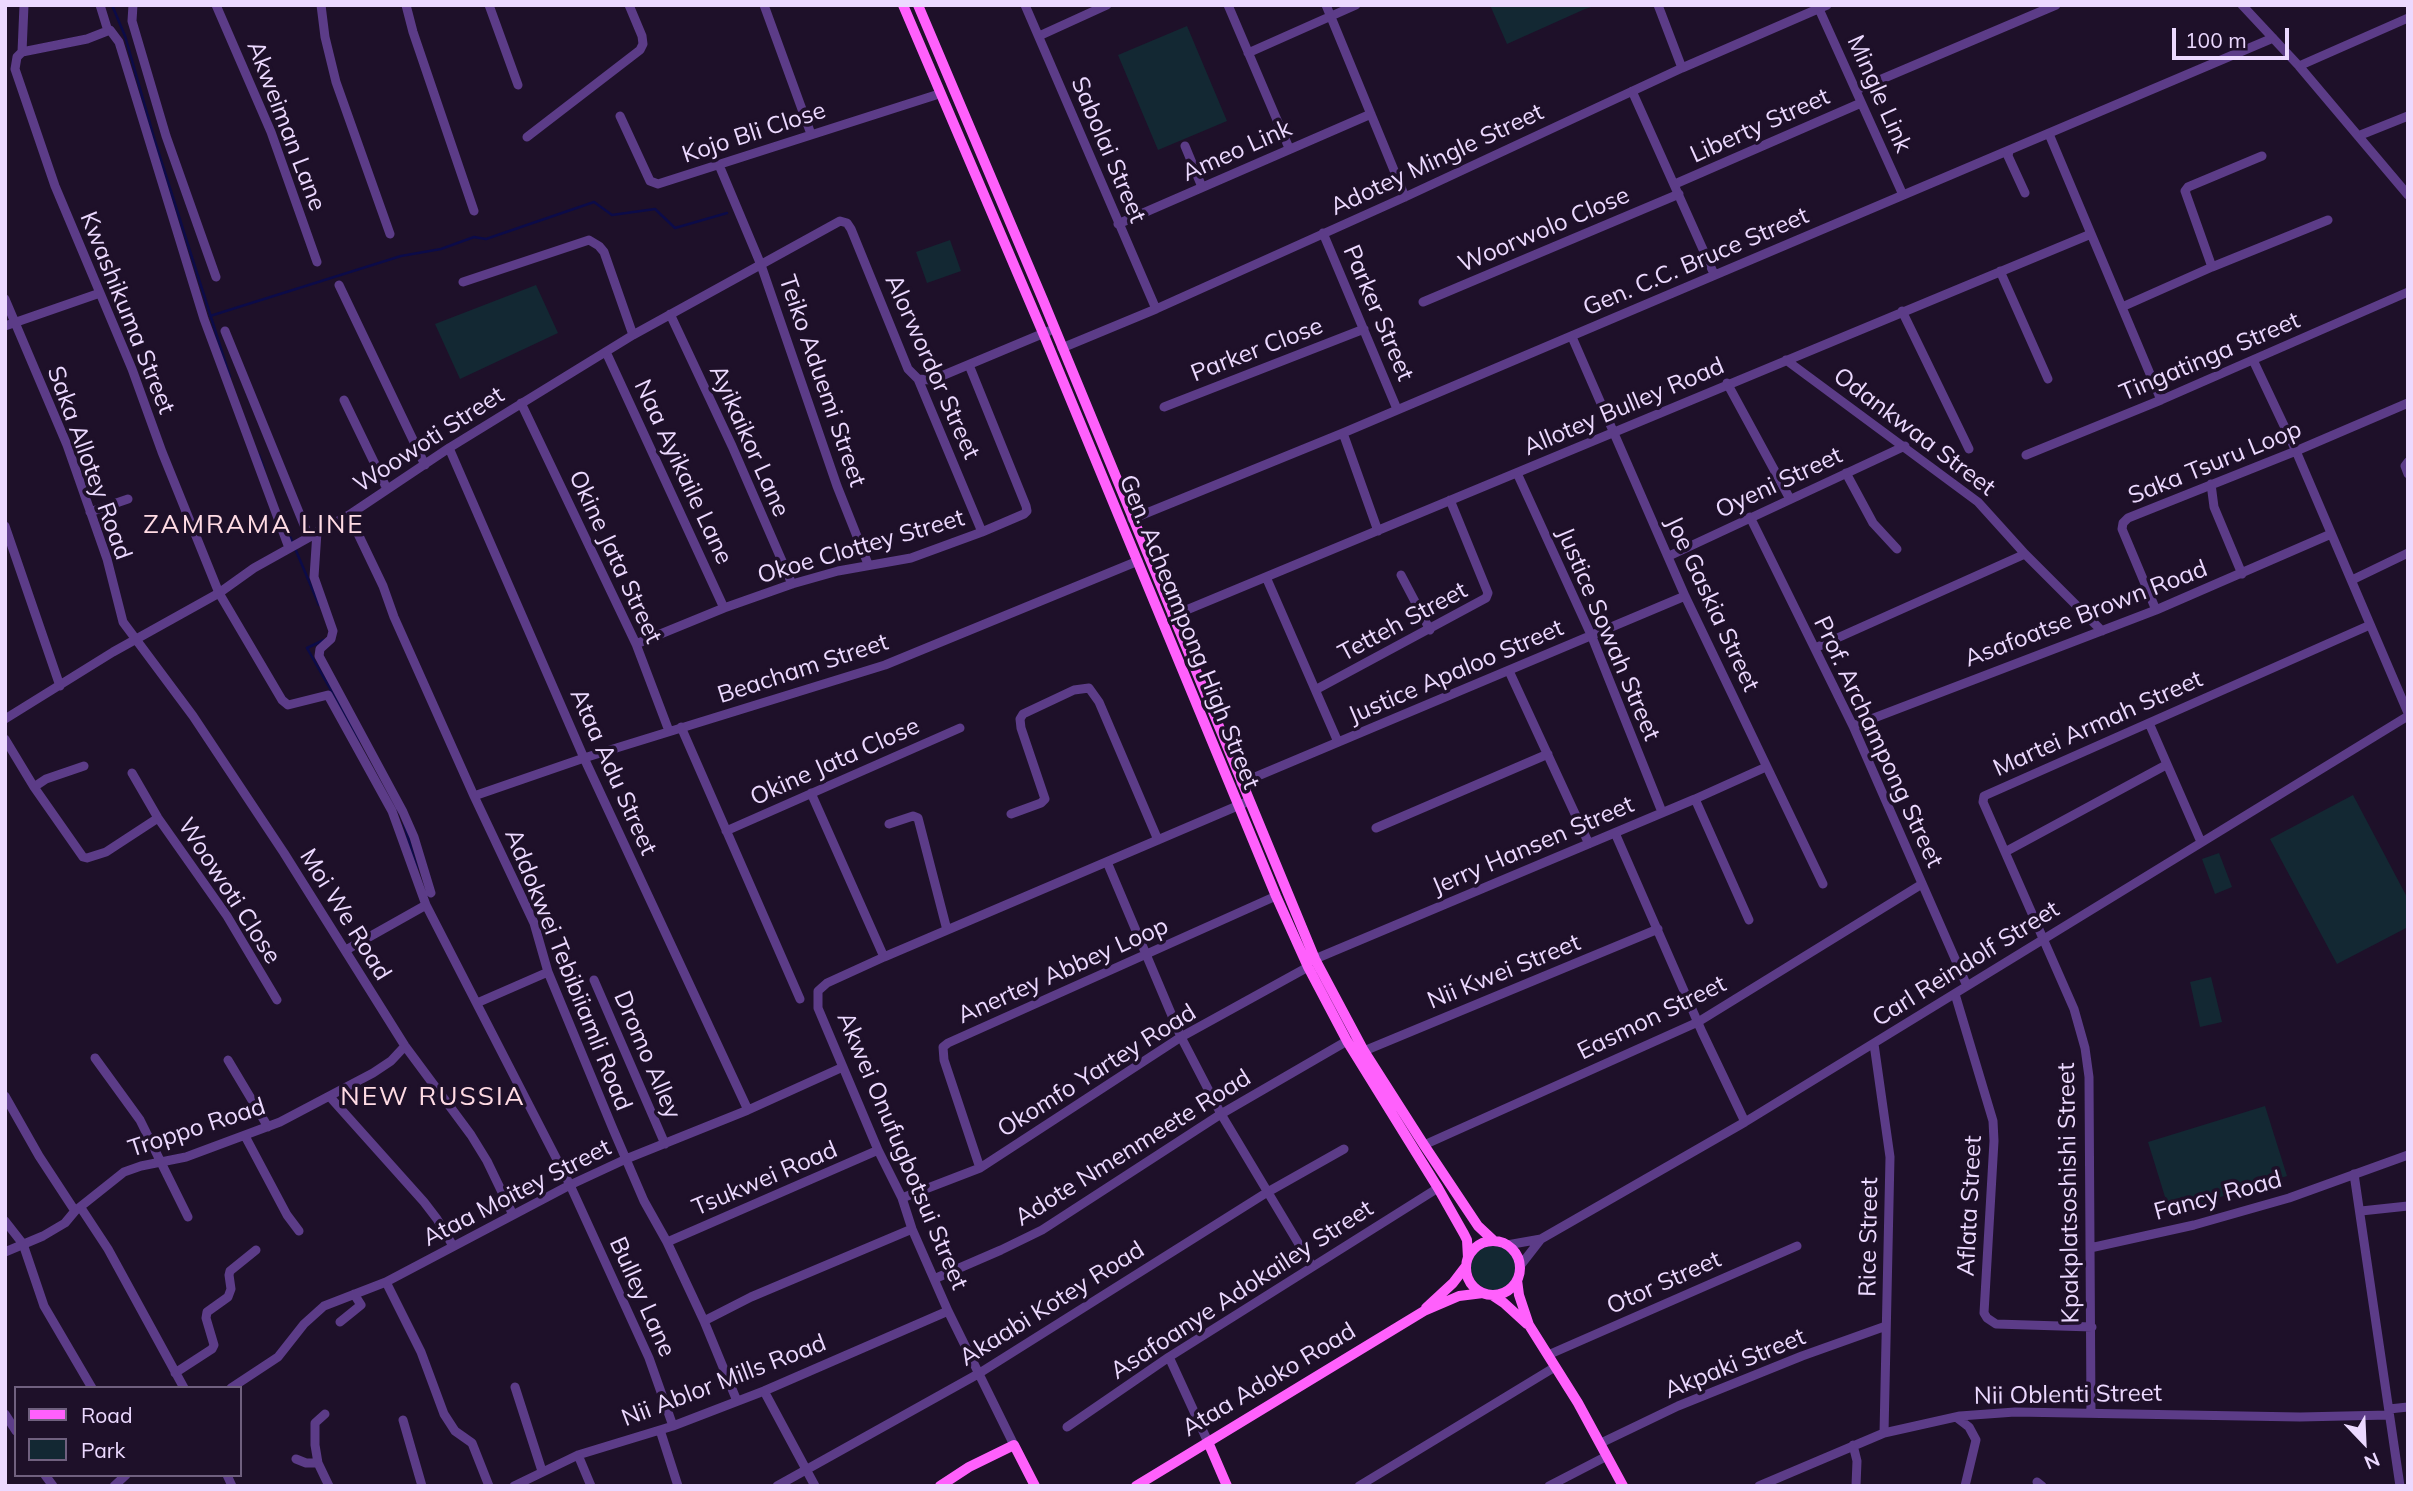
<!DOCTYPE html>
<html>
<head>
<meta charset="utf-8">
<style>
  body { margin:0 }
  #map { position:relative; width:2413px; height:1491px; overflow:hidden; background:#1e1029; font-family:Mulish,sans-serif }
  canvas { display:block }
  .frame { position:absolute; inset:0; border:7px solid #ecd9ff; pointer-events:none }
  .legend { position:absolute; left:14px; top:1386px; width:228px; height:91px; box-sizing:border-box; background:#1e1029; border:2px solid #70607f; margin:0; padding:9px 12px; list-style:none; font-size:21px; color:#ecd9ff }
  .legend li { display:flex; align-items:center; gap:14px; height:35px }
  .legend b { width:35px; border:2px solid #70607f }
  .north { position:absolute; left:2329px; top:1407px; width:70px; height:70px; -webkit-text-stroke:5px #1e1029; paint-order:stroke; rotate:157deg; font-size:19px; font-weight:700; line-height:28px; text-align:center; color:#ecd9ff }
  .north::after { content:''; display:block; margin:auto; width:24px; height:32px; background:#ecd9ff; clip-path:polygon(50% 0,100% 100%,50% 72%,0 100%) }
  .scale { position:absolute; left:2172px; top:28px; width:117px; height:32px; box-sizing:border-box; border:4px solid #ecd9ff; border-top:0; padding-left:9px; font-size:21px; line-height:24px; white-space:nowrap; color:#ecd9ff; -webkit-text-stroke:5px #1e1029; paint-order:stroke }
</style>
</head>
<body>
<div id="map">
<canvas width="2413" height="1491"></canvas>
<div class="frame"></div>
<ul class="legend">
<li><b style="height:9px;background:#ff60fc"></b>Road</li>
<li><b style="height:19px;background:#132833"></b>Park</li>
</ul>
<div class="north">N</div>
<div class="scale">100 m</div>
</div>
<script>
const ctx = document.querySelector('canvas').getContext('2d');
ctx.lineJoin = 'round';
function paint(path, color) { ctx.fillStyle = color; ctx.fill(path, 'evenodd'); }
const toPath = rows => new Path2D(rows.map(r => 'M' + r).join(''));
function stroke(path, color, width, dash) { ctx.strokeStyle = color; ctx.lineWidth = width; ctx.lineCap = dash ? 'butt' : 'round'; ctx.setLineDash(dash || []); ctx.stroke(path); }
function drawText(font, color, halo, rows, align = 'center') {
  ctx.font = font + ' Mulish,sans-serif'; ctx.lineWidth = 7; ctx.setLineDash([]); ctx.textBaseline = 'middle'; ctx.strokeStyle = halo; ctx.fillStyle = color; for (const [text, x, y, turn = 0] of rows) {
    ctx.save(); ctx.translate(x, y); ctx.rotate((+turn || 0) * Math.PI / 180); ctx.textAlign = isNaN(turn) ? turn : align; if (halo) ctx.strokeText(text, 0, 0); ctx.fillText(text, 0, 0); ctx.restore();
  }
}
const green = toPath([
  [1490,5,1598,5,1585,9,1507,44],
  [1187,26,1227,121,1158,150,1118,55],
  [950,240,961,271,927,283,916,252],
  [536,285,558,333,460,379,435,324],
  [2353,795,2408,899,2408,927,2337,964,2270,839],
  [2219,853,2232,887,2215,894,2202,859],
  [2211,977,2222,1022,2200,1027,2190,982],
  [2265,1106,2287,1176,2170,1213,2148,1142],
  '1471 1267a23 23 0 1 1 46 0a23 23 0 1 1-46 0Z'
]);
const stream = toPath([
  [112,5,125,36,155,141,230,377],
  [210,316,401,256,441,249,474,237,486,239,594,202,612,215,655,209,675,228,727,213],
  [259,455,264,469],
  [286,527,319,605],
  [324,640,307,648,360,741],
  [404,824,417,868]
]);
const minor = toPath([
  [100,5,108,31],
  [133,5,132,21,166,136,216,277],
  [216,5,271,132,317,262],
  [321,5,325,37,336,82,390,234],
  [406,5,413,32,474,211],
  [489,5,518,85],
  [764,5,811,134],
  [1025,5,1156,309],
  [1228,5,1289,148],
  [1326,5,1405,197],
  [1658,5,1682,68],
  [2242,5,2299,66,2408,195],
  [1819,9,1903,195],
  [1039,36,1107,5],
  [22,52,24,5],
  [1248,53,1356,5],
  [2299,66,2408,18],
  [1856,90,2056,5],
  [1632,91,1714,274],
  [620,116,650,181,658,184,939,94],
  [2049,134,2161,400],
  [2358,136,2408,116],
  [527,137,640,50,643,44,642,36,629,5],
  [1185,146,1202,187],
  [2009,151,2008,156,2025,193],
  [719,165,761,265,837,486,868,564],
  [1675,184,1861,103],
  [1118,224,1371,114],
  [1323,233,1397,409],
  [2212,267,2185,191,2188,187,2262,156],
  [2000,271,2048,379],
  [463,282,589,240,599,246,604,252,633,335],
  [339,285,425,465],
  [5,299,67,445,107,559,123,622,193,716,284,853,405,1046,471,1135,487,1161,513,1215],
  [1423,302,1679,194],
  [2122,307,2212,267,2328,220],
  [1902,311,1969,449],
  [670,314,732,446,792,584],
  [5,326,100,293],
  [225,331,309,537],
  [1572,337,1685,596,1823,884],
  [1062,348,1156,309,1405,197,1682,68,1827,5],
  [606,352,724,608],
  [1786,360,1978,502,2025,554,2102,631],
  [2253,360,2296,451,2408,713],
  [918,379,932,380,1049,331],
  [1727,383,1790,499],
  [344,400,387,489],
  [521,403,636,644,669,731],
  [1164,407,1364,329],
  [1343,433,1378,531],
  [449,448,584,758,748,1110],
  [2026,455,2161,400,2408,292],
  [2408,462,2405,466,2408,474],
  [1517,473,1592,637,1662,812],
  [1846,473,1873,523,1897,549],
  [2211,484,2214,507,2242,574],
  [90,512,128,499],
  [349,515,383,586,394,617,474,796,534,923,548,972,613,1129,644,1201,667,1242,704,1321,737,1401],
  [1750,517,1853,726,1967,986],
  [1132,519,1343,433,2273,38],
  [5,526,60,686],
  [317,532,314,577,333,631,331,639,320,649,319,656,403,812,414,837,431,893],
  [289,548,204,319,119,42,110,30,87,39,22,52,17,57,15,69,55,186,132,369,162,452,219,593,282,700,288,705,328,695,392,811,426,905],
  [1669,556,1905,446],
  [1401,575,1430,630],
  [1266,577,1338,742],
  [2352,580,2408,553],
  [2156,610,2122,529,2123,523,2128,518,2296,451,2408,403],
  [1172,616,2091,234],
  [636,644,724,608,792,584,838,571,911,558,982,532,1024,514,1027,511,1026,506,969,365],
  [1815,648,2025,554],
  [1509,671,1589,844],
  [1317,689,1486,598,1488,593,1450,500],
  [5,719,113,652,219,593,254,568,349,515,449,448,633,335,840,221,847,223,851,229,908,369,918,379,982,532],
  [2149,723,2201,842],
  [1853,726,2156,610,2331,534],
  [681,727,800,999],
  [5,739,34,787,83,857,87,858,106,852,158,818],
  [132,773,158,818,227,916,277,1000],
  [1241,783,1685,596],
  [34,787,46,779,84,766],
  [811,793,884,957],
  [474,796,584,758,885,665,1138,561],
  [1695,799,1749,920],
  [1011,814,1041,803,1045,799,1021,728,1020,719,1023,714,1074,690,1089,688,1099,702,1158,840],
  [889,824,913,816,918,818,947,930],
  [1376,828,1548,754],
  [726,831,960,728],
  [1615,833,1702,1032,1745,1122],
  [2005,852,2166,765],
  [1107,862,1181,1037,1221,1114,1312,1266],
  [346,950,426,905,570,1185,649,1358,673,1426],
  [1315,959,1695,799,1766,767],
  [594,980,665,1144],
  [1955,994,1993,1121,1994,1141,1984,1313,1987,1318,1996,1324,2092,1327],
  [477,1003,548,972],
  [1874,1044,1890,1157,1884,1433],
  [1364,1051,1658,929],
  [95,1058,140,1120,188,1217],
  [228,1060,268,1127],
  [5,1096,39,1156,75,1211],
  [330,1097,424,1202,437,1219,453,1246],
  [245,1136,287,1215,299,1231],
  [1424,1145,1698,1022,1922,884],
  [980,1168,944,1060,943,1047,948,1043,1276,896],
  [2354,1174,2400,1486],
  [902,1198,980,1168,1181,1037,1308,967],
  [81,1208,108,1249,184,1388],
  [2361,1211,2408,1206],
  [5,1221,23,1244,44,1306,92,1388],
  [667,1242,878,1150],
  [1507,1245,1541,1239,1745,1122,2408,716],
  [2090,1248,2194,1225,2289,1198,2408,1155],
  [5,1252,43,1236,65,1223,75,1211,124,1172,141,1166,186,1157,280,1122,373,1073,391,1061,405,1046],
  [1520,1266,1541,1239],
  [934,1279,1001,1250,1042,1230,1221,1114,1347,1041],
  [386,1282,421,1352,444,1414,455,1431,472,1443,489,1486],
  [704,1321,751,1297,912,1229],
  [340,1322,361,1305,354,1294],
  [1548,1355,1797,1246],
  [1169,1357,1208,1442],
  [175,1373,212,1349,214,1345,206,1318,207,1312,228,1297,231,1289,229,1275,230,1271,256,1250],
  [515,1387,542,1471],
  [231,1388,278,1357,304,1324,324,1306,386,1282,570,1185,626,1159,748,1110,843,1067],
  [764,1391,815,1486],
  [2389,1409,2408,1407],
  [2091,1412,2089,1077,2085,1048,2074,1009,1983,802,1984,796,2370,625],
  [5,1414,16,1431],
  [325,1414,315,1423,315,1445,318,1463,329,1486],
  [1956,1417,1969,1427,1976,1440,1965,1486],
  [403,1420,422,1486],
  [1067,1427,1169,1357,1438,1188],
  [660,1430,678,1486],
  [1601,1443,1678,1406,1802,1356,1886,1326],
  [1014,1445,948,1311,912,1229,902,1198,878,1150,818,1008,818,991,827,983,884,957,1249,801],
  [1853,1445,1857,1461,1856,1486],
  [578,1455,591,1486],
  [296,1459,306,1463,318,1463],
  [45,1475,53,1486],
  [227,1475,232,1486],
  [2037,1482,2042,1486],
  [114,1486,126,1475],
  [514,1486,578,1455,673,1426,764,1391,948,1311],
  [777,1486,978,1374,1266,1193,1344,1149],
  [1359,1486,1555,1367],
  [1549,1486,1607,1456],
  [1759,1486,1884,1433,1960,1416,2015,1412,2300,1417,2389,1415]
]);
const major = toPath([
  [903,5,1043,333,1276,896,1308,967,1347,1041,1438,1188,1464,1234,1467,1240,1468,1258],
  [918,5,1043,300,1315,959,1364,1051,1424,1145,1478,1226,1494,1241],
  '1466 1268a27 27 0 1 1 54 0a27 27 0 1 1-54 0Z',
  [1517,1280,1519,1295,1529,1325,1578,1403,1623,1486],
  [1492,1295,1504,1303,1527,1324],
  [1426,1308,1453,1283,1466,1266],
  [1208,1442,1227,1486],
  [940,1486,969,1467,1014,1445,1035,1486],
  [1136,1486,1424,1311,1459,1296,1483,1293]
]);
const streetNames = [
  ["Mingle Link",1879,94,66],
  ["Akweiman Lane",286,126,69],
  ["Liberty Street",1760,126,-24],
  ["Kojo Bli Close",754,133,-18],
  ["Sabolai Street",1108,150,67],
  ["Ameo Link",1237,151,-24],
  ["Adotey Mingle Street",1437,160,-25],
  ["Woorwolo Close",1544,230,-23],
  ["Gen. C.C. Bruce Street",1696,262,-23],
  ["Kwashikuma Street",127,313,68],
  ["Parker Street",1378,313,67],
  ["Parker Close",1257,350,-21],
  ["Tingatinga Street",2210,357,-23],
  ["Alorwordor Street",932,367,66],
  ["Teiko Aduemi Street",822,381,71],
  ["Allotey Bulley Road",1624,407,-23],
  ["Odankwaa Street",1914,432,37],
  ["Woowoti Street",429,440,-33],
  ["Ayikaikor Lane",749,441,66],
  ["Saka Allotey Road",89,463,70],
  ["Saka Tsuru Loop",2215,463,-22],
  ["Naa Ayikaile Lane",683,472,65],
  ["Oyeni Street",1779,483,-25],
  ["Okoe Clottey Street",861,547,-16],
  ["Okine Jata Street",615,557,65],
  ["Joe Gaskia Street",1712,604,65],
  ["Asafoatse Brown Road",2086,614,-21],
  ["Tetteh Street",1403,622,-28],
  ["Gen. Acheampong High Street",1189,632,68],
  ["Justice Sowah Street",1608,634,67],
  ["Beacham Street",803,669,-18],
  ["Justice Apaloo Street",1456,672,-23],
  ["Martei Armah Street",2098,724,-24],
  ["Prof. Archampong Street",1878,742,65],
  ["Okine Jata Close",835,762,-24],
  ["Ataa Adu Street",613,772,66],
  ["Jerry Hansen Street",1533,846,-23],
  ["Woowoti Close",229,891,57],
  ["Moi We Road",345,915,58],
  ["Carl Reindolf Street",1966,964,-32],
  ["Addokwei Tebibiiamli Road",568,970,68],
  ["Anertey Abbey Loop",1063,971,-24],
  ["Nii Kwei Street",1504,972,-22],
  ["Easmon Street",1652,1018,-26],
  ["Dromo Alley",647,1055,67],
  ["Okomfo Yartey Road",1097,1071,-32],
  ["Troppo Road",197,1128,-18],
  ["Adote Nmenmeete Road",1133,1148,-32],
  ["Akwei Onufugbotsui Street",902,1151,67],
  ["Tsukwei Road",765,1179,-23],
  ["Ataa Moitey Street",517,1193,-27],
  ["Kpakplatsoshishi Street",2069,1193,-91],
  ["Fancy Road",2218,1196,-15],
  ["Aflata Street",1970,1206,-87],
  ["Rice Street",1869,1237,-89],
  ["Otor Street",1664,1283,-24],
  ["Asafoanye Adokailey Street",1242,1290,-33],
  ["Bulley Lane",642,1297,66],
  ["Akaabi Kotey Road",1052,1304,-32],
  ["Akpaki Street",1735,1364,-22],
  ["Ataa Adoko Road",1269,1380,-31],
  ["Nii Ablor Mills Road",724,1381,-21],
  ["Nii Oblenti Street",2068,1395,-1]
];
const neighbourhoodNames = [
  ["ZAMRAMA LINE",254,525],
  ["NEW RUSSIA",433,1097]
];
paint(green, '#132833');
stroke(stream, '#0c0b48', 2.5);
stroke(minor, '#5c3c88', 9);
stroke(major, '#ff60fc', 10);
drawText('24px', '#ecd9ff', '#1e1029', streetNames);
ctx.letterSpacing = '2px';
drawText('26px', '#ffdbe4', '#1e1029', neighbourhoodNames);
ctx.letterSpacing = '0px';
</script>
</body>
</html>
